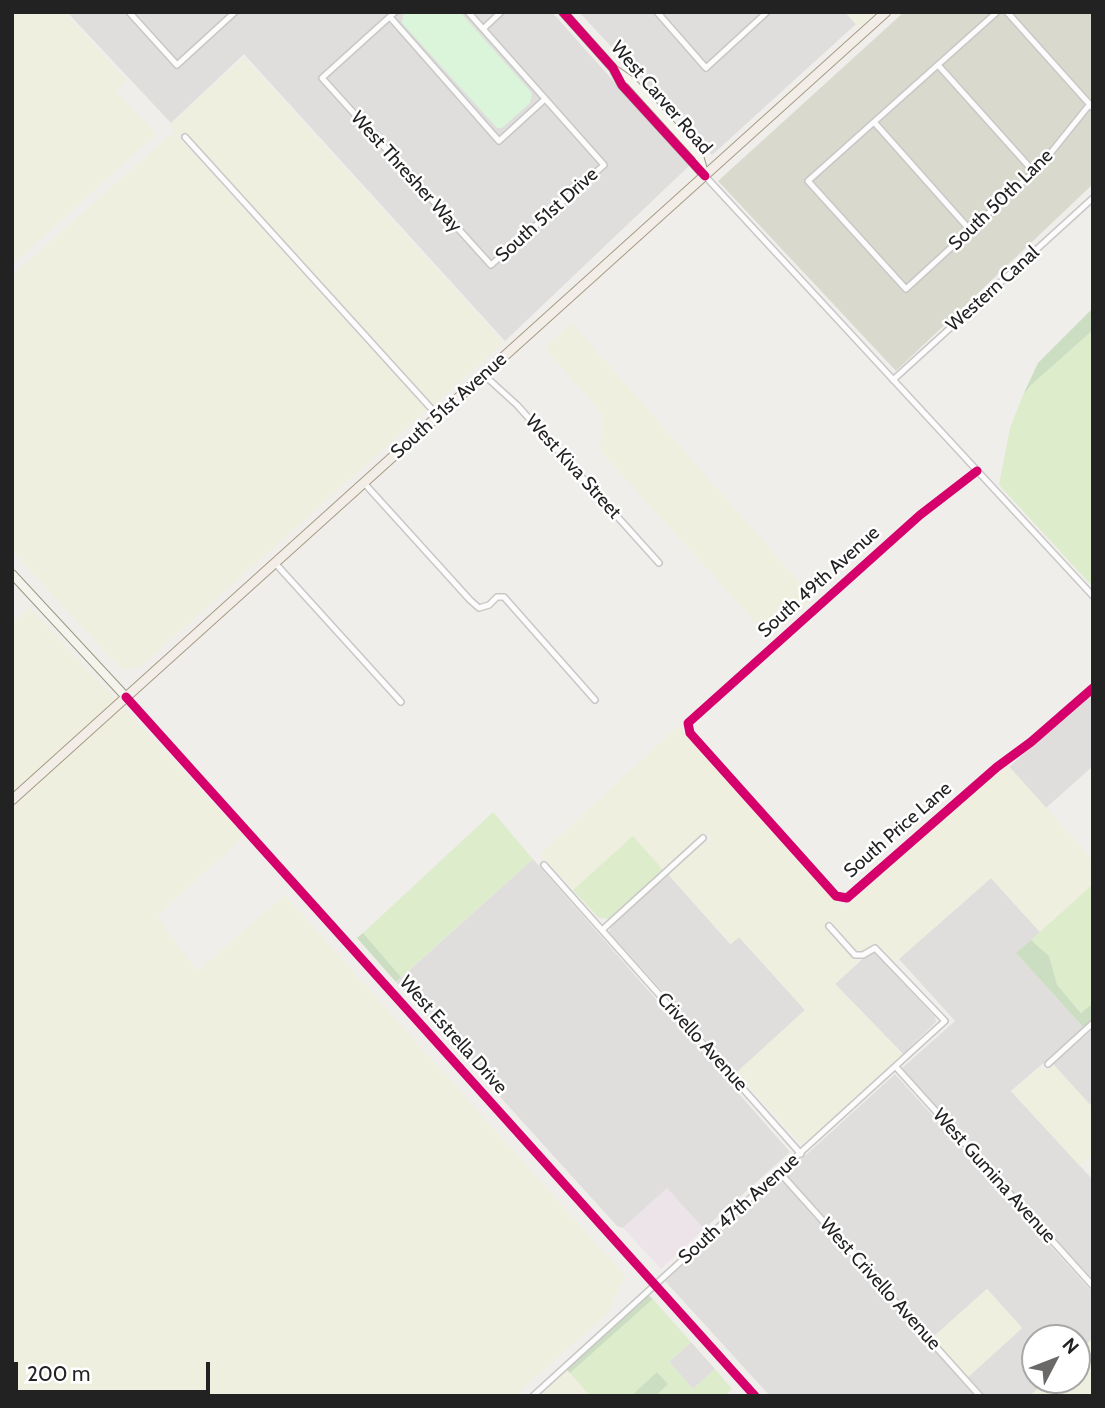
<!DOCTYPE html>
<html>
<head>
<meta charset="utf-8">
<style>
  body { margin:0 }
  #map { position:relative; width:1105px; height:1408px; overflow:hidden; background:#f0eeeb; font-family:Cabin,sans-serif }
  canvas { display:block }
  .frame { position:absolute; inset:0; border:14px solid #222; pointer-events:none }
  .north { position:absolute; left:1021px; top:1324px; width:70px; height:70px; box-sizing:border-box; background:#fff; border:2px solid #a7a7a7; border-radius:50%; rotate:48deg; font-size:19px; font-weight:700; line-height:28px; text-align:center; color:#222 }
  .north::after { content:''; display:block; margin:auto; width:24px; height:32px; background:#6a6968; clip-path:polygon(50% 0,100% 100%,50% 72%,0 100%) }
  .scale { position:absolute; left:14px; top:1362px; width:196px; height:32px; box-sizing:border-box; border:4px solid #222; border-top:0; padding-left:9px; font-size:21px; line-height:24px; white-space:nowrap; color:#222; -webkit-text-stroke:5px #fff; paint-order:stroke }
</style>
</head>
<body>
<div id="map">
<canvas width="1105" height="1408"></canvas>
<div class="frame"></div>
<div class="north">N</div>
<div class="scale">200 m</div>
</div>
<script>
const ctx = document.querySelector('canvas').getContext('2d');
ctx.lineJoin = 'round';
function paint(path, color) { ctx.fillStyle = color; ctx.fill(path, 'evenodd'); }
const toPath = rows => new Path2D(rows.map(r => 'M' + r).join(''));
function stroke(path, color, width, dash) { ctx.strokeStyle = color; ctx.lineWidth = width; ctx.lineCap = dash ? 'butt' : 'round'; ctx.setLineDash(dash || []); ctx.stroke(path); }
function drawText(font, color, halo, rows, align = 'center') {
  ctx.font = font + ' Cabin,sans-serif'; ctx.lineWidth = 5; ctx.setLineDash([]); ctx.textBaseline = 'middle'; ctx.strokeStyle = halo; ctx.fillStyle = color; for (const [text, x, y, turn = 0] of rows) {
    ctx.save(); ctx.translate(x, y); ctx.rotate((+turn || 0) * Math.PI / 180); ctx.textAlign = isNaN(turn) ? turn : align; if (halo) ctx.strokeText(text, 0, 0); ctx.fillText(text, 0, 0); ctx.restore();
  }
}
const residential = toPath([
  [67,12,552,12,689,166,505,341,244,54,171,123],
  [579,12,845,12,856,24,712,155],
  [1093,693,1093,766,1046,808,1009,767],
  [533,859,790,1152,704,1229,667,1189,623,1228,617,1226,396,982],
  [668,874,730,944,739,937,805,1010,736,1073,609,932,613,923],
  [991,878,1040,932,1017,954,1084,1028,1011,1091,1093,1180,1093,1280,901,1069,955,1021,899,959],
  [870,952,875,953,935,1017,936,1022,903,1054,835,984],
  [1093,1029,1093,1108,1053,1064],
  [895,1074,1093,1293,1093,1338,1077,1353,1077,1338,1035,1338,1035,1380,1047,1380,1030,1396,985,1396,968,1377,1022,1328,987,1289,932,1338,785,1174],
  [781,1178,976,1396,770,1396,665,1281],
  [691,1342,715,1369,693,1389,669,1362]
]);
const industrial = toPath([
  [667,1188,704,1229,661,1269,623,1228]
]);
const construction = toPath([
  [904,12,1093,12,1093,184,896,371,718,181]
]);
const farmland = toPath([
  [12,12,64,12,126,80,116,91,156,134,12,265],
  [845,12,876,12,859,28],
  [244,57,504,343,429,409,169,125],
  [174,132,427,410,139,668,121,669,12,551,12,275],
  [572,323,813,598,769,637,600,451,602,414,545,348],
  [29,607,244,836,157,916,197,971,285,895,625,1276,608,1313,514,1396,12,1396,12,624],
  [678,726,844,908,1006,763,1093,860,1093,884,1040,932,991,878,894,963,878,945,872,945,864,952,857,951,830,921,826,926,858,963,835,984,903,1054,802,1145,736,1073,805,1010,739,937,731,944,668,874,701,845,711,840,707,832,663,870,633,837,573,890,540,854],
  [1053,1064,1093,1108,1093,1155,1080,1166,1011,1091,1040,1067,1044,1072],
  [987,1289,1022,1328,968,1377,932,1338],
  [1093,1338,1093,1396,1030,1396,1047,1380,1077,1380,1077,1353],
  [565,1368,590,1396,536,1396]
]);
const grass = toPath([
  [1093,330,1093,587,999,485,1010,428,1023,395,1031,385],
  [493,812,533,859,401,977,363,933],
  [633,836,663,870,610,919,599,918,573,890],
  [1093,884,1093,1003,1082,1013,1056,985,1049,956,1031,940],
  [653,1299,691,1342,669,1362,693,1389,715,1369,732,1389,725,1396,656,1396,668,1384,657,1372,631,1396,590,1396,570,1373]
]);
const forest = toPath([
  [1093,308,1093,330,1031,385,1023,395,1038,363],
  [363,933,401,977,396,982,357,938],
  [1031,940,1049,956,1057,985,1081,1013,1093,1003,1093,1019,1084,1028,1016,953],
  [648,1295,653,1299,570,1373,565,1368],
  [657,1372,668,1384,656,1396,631,1396]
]);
const park = toPath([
  [404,12,460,12,532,93,530,103,502,128,497,128,402,23]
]);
const street = toPath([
  [129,12,177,65,235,12],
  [395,12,322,78,491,265,604,165,468,12],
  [657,12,706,68,767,12],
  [997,12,808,181,906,289,1041,165,1090,104],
  [1007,12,1093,108],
  [390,17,499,141,545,99],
  [483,29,501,12],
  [938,65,1034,172],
  [874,122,970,230],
  [185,137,438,416],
  [705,176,1093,596],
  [484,375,517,405,659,563],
  [893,380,1093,198],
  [977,471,920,515,688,723,690,733,836,896,847,898,997,767,1031,742,1093,688],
  [364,483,470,600,479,608,489,605,497,597,504,597,595,700],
  [275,563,401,702],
  [126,697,755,1396],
  [544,865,801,1154],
  [602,930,703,838],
  [1048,1064,1093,1023],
  [896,1067,1093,1286],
  [780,1173,980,1396],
  [533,1396,945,1021,875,948,863,955,855,955,829,926]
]);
const secondary = toPath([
  [563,12,613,68,622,85,705,176],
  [615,70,631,81,699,156,704,173],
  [12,574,126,697]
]);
const primary = toPath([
  [12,800,886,12]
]);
const cycleway = toPath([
  [563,12,613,68,622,85,705,176],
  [977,471,920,515,688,723,690,733,836,896,847,898,997,767,1031,742,1093,688],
  [126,697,755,1396]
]);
const streetNames = [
  ["West Carver Road",661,98,49],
  ["West Thresher Way",406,172,48],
  ["South 50th Lane",1001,200,-44],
  ["South 51st Drive",547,215,-42],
  ["Western Canal",993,289,-42],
  ["South 51st Avenue",449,406,-42],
  ["West Kiva Street",573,467,48],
  ["South 49th Avenue",819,582,-42],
  ["South Price Lane",898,830,-41],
  ["West Estrella Drive",453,1035,48],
  ["Crivello Avenue",702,1042,48],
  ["West Gumina Avenue",994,1176,48],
  ["South 47th Avenue",739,1209,-42],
  ["West Crivello Avenue",880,1284,48]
];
paint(residential, '#dfdedc');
paint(industrial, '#ede4e9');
paint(construction, '#d9d9cd');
paint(farmland, '#efefdf');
paint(grass, '#ddeccb');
paint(forest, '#cbdec1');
paint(park, '#daf5da');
stroke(street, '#c9c8c7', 8);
stroke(secondary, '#999a82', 10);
stroke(primary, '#a79c86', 11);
stroke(street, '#fdfcfc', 5);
stroke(secondary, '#f4f4ed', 8);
stroke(primary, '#f3ede7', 9);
stroke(cycleway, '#d6006c', 9);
drawText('19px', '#222', '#fff', streetNames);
</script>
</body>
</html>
